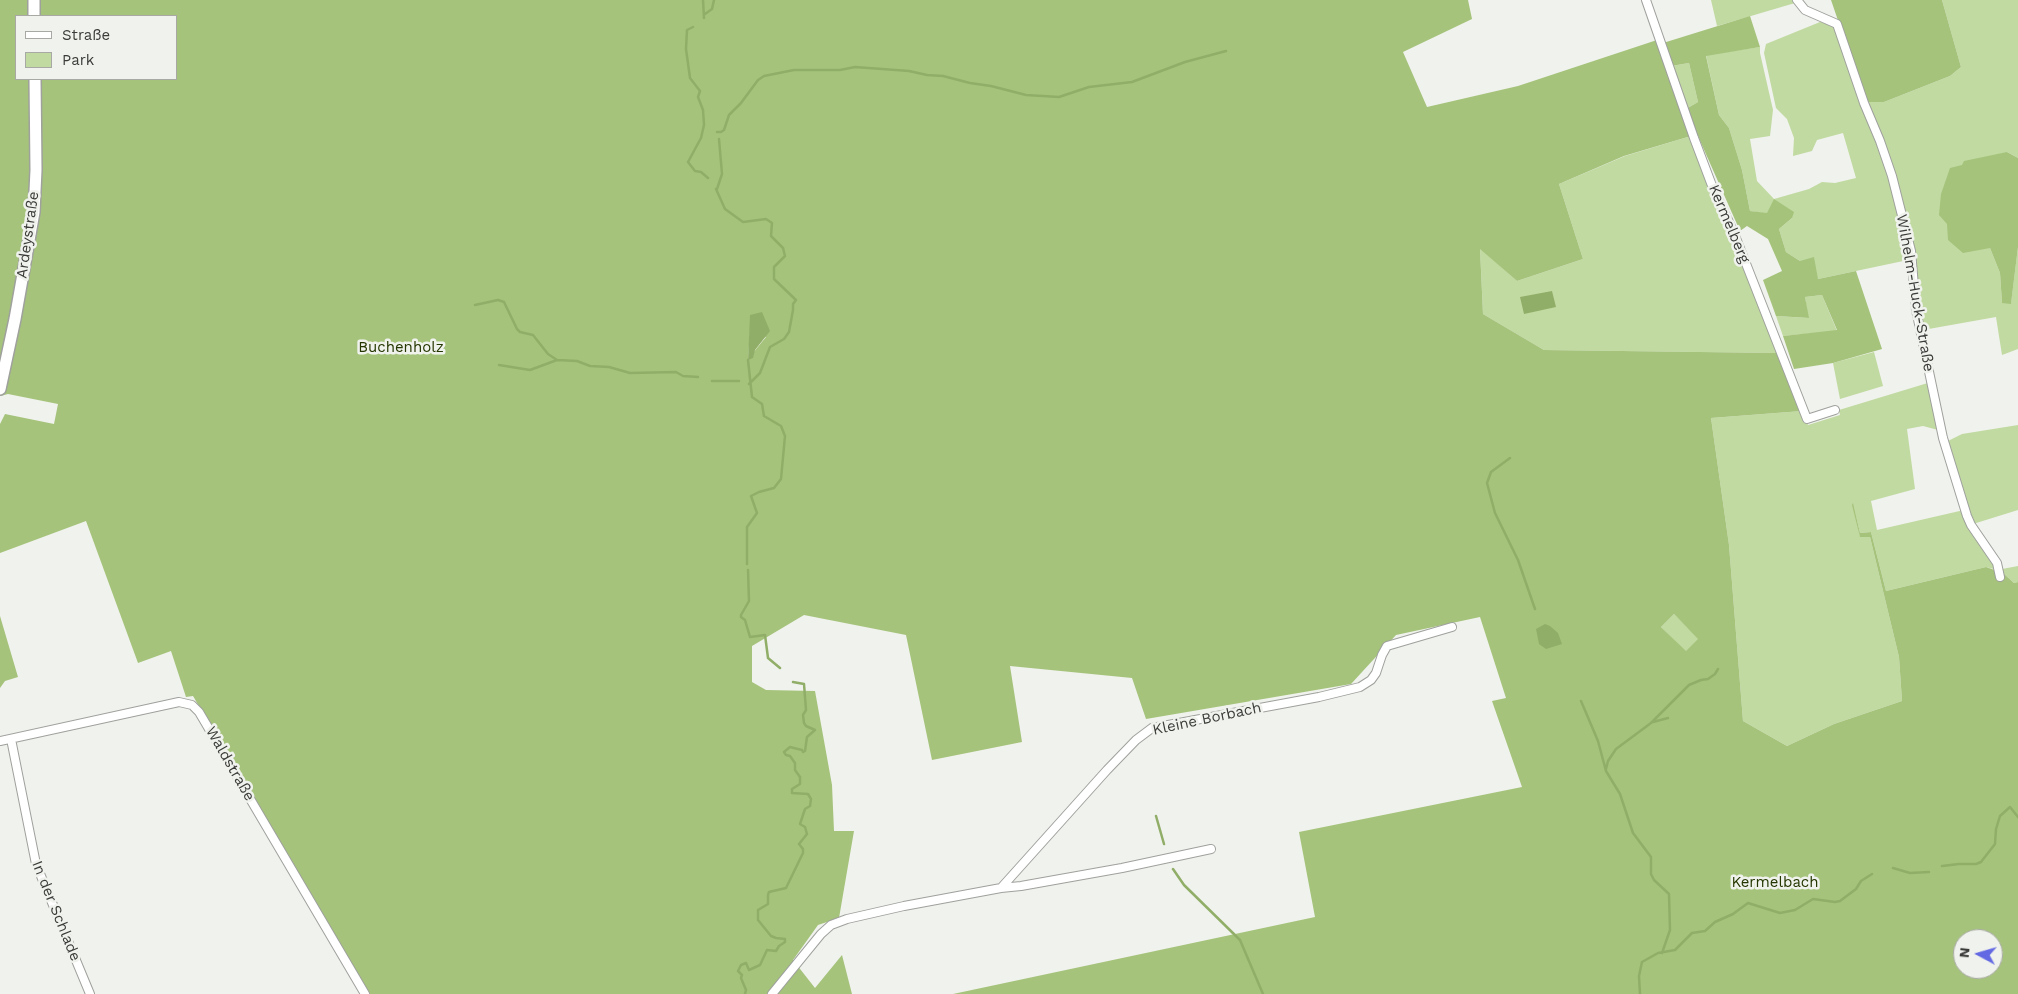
<!DOCTYPE html>
<html>
<head>
<meta charset="utf-8">
<style>
  body { margin:0 }
  #map { position:relative; width:2018px; height:994px; overflow:hidden; background:#f0f2ed; font-family:"Work Sans",sans-serif }
  canvas { display:block }
  .legend { position:absolute; left:15px; top:15px; width:162px; height:65px; box-sizing:border-box; background:#f0f2ed; border:1px solid #a8a9a5; margin:0; padding:6px 9px; list-style:none; font-size:15px; color:#3b3c3a }
  .legend li { display:flex; align-items:center; gap:10px; height:25px }
  .legend b { width:25px; border:1px solid #a8a9a5 }
  .north { position:absolute; left:1953px; top:929px; width:50px; height:50px; box-sizing:border-box; background:#f0f2ed; border:1px solid #a8a9a5; border-radius:50%; rotate:276deg; font-size:14px; font-weight:700; line-height:20px; text-align:center; color:#3b3c3a }
  .north::after { content:''; display:block; margin:auto; width:18px; height:22px; background:#6369e2; clip-path:polygon(50% 0,100% 100%,50% 72%,0 100%) }
</style>
</head>
<body>
<div id="map">
<canvas width="2018" height="994"></canvas>
<ul class="legend">
<li><b style="height:6px;background:#fff"></b>Straße</li>
<li><b style="height:14px;background:#c1daa1"></b>Park</li>
</ul>
<div class="north">N</div>
</div>
<script>
const ctx = document.querySelector('canvas').getContext('2d');
ctx.lineJoin = 'round';
function paint(path, color) { ctx.fillStyle = color; ctx.fill(path, 'evenodd'); }
const toPath = rows => new Path2D(rows.map(r => 'M' + r).join(''));
function stroke(path, color, width, dash) { ctx.strokeStyle = color; ctx.lineWidth = width; ctx.lineCap = dash ? 'butt' : 'round'; ctx.setLineDash(dash || []); ctx.stroke(path); }
function drawText(font, color, halo, rows, align = 'center') {
  ctx.font = font + ' "Work Sans",sans-serif'; ctx.lineWidth = 5; ctx.setLineDash([]); ctx.textBaseline = 'middle'; ctx.strokeStyle = halo; ctx.fillStyle = color; for (const [text, x, y, turn = 0] of rows) {
    ctx.save(); ctx.translate(x, y); ctx.rotate((+turn || 0) * Math.PI / 180); ctx.textAlign = isNaN(turn) ? turn : align; if (halo) ctx.strokeText(text, 0, 0); ctx.fillText(text, 0, 0); ctx.restore();
  }
}
const green = toPath([
  [1711,0,1794,0,1795,3,1717,26],
  [1942,0,2018,0,2018,158,2007,152,1990,248,2000,273,2002,303,2011,303,2018,247,2018,349,2002,355,1996,317,1923,330,1919,310,1914,262,1866,102,1884,102,1950,76,1961,67],
  [1820,22,1831,24,1835,27,1890,176,1908,251,1908,260,1818,279,1800,261,1786,252,1779,229,1792,218,1750,211,1742,170,1729,128,1719,115,1706,55,1760,47,1760,53,1773,110,1770,136,1750,139,1757,181,1774,199,1809,189,1822,182,1835,183,1856,178,1843,133,1817,140,1812,151,1793,156,1794,138,1787,119,1776,108,1764,53,1766,44],
  [1689,63,1698,102,1686,109,1671,66],
  [1691,136,1778,353,1544,350,1483,314,1480,248,1517,281,1583,259,1559,184,1625,156],
  [1822,295,1837,331,1783,336,1776,316,1808,318,1805,297],
  [1874,352,1883,386,1840,399,1833,363],
  [1931,382,1938,430,1923,426,1907,429,1915,489,1871,501,1877,530,1964,510,1988,550,1997,570,1986,567,1886,591,1871,532,1860,533,1853,504,1860,536,1870,537,1899,657,1902,701,1834,724,1787,746,1743,721,1729,545,1711,418,1802,411,1808,425,1840,415,1839,410],
  [2018,425,2018,510,1973,524,1946,442,1962,434],
  [2018,566,2018,582,2014,583,2003,573,2002,569],
  [1674,614,1699,639,1686,652,1661,627]
]);
const forest = toPath([
  [0,0,1468,0,1472,19,1403,52,1427,107,1518,86,1657,40,1691,136,1624,156,1559,184,1583,259,1517,281,1480,249,1483,314,1544,350,1778,353,1802,411,1711,418,1729,545,1743,721,1787,746,1834,724,1902,701,1899,657,1870,537,1860,537,1852,505,1853,503,1860,533,1871,532,1886,591,1986,567,2003,573,2014,583,2018,582,2018,994,953,994,1315,917,1299,832,1522,787,1492,701,1506,698,1480,617,1396,635,1351,684,1146,719,1132,678,1010,666,1022,742,932,760,906,635,804,615,752,646,752,682,766,690,815,691,832,785,834,831,854,831,839,918,818,925,793,960,815,988,842,955,852,994,370,994,193,696,186,697,171,651,138,663,86,521,0,553,0,424,5,414,54,424,58,404,8,394,0,396],
  [16,16,176,16,176,79,16,79],
  [750,330,766,337,748,359,749,345],
  [1674,614,1698,639,1686,651,1661,627],
  [1963,939,1993,939,1993,969,1963,969],
  [1831,0,1942,0,1961,67,1950,76,1884,102,1866,102],
  [1750,16,1760,47,1706,56,1719,115,1729,128,1742,170,1750,211,1767,213,1774,199,1794,212,1792,218,1779,229,1786,252,1800,261,1814,257,1818,279,1856,271,1882,349,1833,363,1794,369,1783,336,1837,330,1822,295,1805,297,1809,318,1776,316,1763,280,1782,271,1768,239,1747,226,1740,231,1686,109,1698,102,1689,63,1671,66,1663,43],
  [2007,152,2018,158,2018,247,2011,304,2002,303,2000,273,1990,248,1963,253,1948,240,1947,224,1939,215,1941,194,1950,168,1962,165,1964,161],
  [0,616,18,677,5,681,0,688]
]);
const water = toPath([
  [1552,291,1556,307,1524,314,1520,297],
  [762,312,770,331,755,350,753,358,748,360,750,315],
  [1545,624,1550,626,1558,633,1562,644,1546,649,1539,644,1536,629]
]);
const stream = toPath([
  [703,0,704,18],
  [705,14,712,9,714,0],
  [693,27,687,30,686,49,690,78,700,91,698,97,703,110,704,125,701,138,688,162,695,171,701,172,708,178],
  [717,132,721,132,724,130,729,115,741,103,758,80,764,76,794,70,840,70,855,67,909,71,927,75,943,76,970,83,991,86,1026,95,1059,97,1089,87,1132,82,1185,62,1226,51],
  [716,189,725,209,743,222,766,219,772,223,771,236,783,248,785,256,774,267,774,279,796,300,793,304,793,310,789,332,784,339,770,347,760,373,749,384],
  [717,189,722,174,719,139],
  [475,305,498,300,504,302,517,329,520,332,533,335,548,354,557,360,577,361,590,366,609,367,630,373,676,372,683,376,698,377],
  [499,365,530,370,557,360],
  [712,381,739,381],
  [1510,458,1491,472,1487,483,1495,513,1518,560,1535,609],
  [747,564,747,527,757,513,751,496,759,492,774,488,781,479,785,436,781,426,764,416,762,404,752,397,748,360],
  [748,570,749,601,741,615,741,617,745,620,750,637,765,635,768,658,780,668],
  [1581,701,1598,741,1606,771,1620,794,1633,833,1651,857,1651,874,1654,880,1669,894,1670,930,1662,953],
  [1653,722,1668,718],
  [1606,769,1608,761,1616,749,1651,723,1689,685,1701,680,1708,679,1715,674,1718,669],
  [1156,816,1164,844],
  [1942,866,1959,864,1976,864,1981,862,1995,844,1996,829,2000,816,2010,807,2018,817],
  [1893,868,1910,873,1929,872],
  [1173,869,1184,885,1240,940,1263,994],
  [745,994,746,990,741,978,742,975,738,971,741,965,746,963,749,970,760,965,767,950,776,951,779,946,785,942,785,939,776,938,771,936,758,920,758,910,768,904,768,895,769,892,786,888,803,853,803,849,799,844,807,834,805,827,800,824,805,809,810,806,811,799,808,794,792,793,792,789,800,784,800,777,795,770,795,763,790,756,786,755,784,752,790,747,802,750,803,752,805,751,807,737,815,730,806,726,804,723,803,715,806,710,804,684,793,682],
  [1640,994,1639,976,1642,962,1658,953,1675,950,1692,933,1705,931,1715,922,1733,914,1748,903,1780,913,1795,910,1813,899,1835,902,1840,901,1856,889,1861,881,1872,874]
]);
const street = toPath([
  [1646,0,1694,138,1711,183,1734,233,1807,419,1835,410],
  [1797,0,1805,10,1837,24,1864,103,1880,141,1892,176,1911,251,1916,310,1943,438,1967,516,1971,525,1997,563,2000,577],
  [11,739,36,864,90,994],
  [0,741,179,702,192,705,199,712,365,994],
  [1001,888,1021,886,1122,868,1211,849],
  [772,994,821,934,831,925,847,919,904,906,1001,888,1107,770,1136,740,1152,728,1319,697,1360,687,1371,680,1376,673,1382,655,1387,646,1452,627]
]);
const secondary = toPath([
  [34,0,34,16],
  [0,389,15,319,34,212,36,170,35,79]
]);
const streetNames = [
  ["Kermelberg",1729,224,67],
  ["Ardeystraße",28,235,-82],
  ["Wilhelm-Huck-Straße",1915,293,80],
  ["Kleine Borbach",1207,719,-12],
  ["Waldstraße",230,764,60],
  ["In der Schlade",56,911,68]
];
const parkNames = [
  ["Buchenholz",401,348],
  ["Kermelbach",1775,883]
];
paint(green, '#c1daa1');
paint(forest, '#a5c37b');
paint(water, '#91ae68');
stroke(stream, '#91ae68', 2.5);
stroke(street, '#9fa19d', 10);
stroke(secondary, '#9fa19d', 14);
stroke(street, '#fff', 8);
stroke(secondary, '#fff', 11);
drawText('15px', '#3b3c3a', '#f0f2ed', streetNames);
drawText('15px', '#253701', '#f0f2ed', parkNames);
</script>
</body>
</html>
